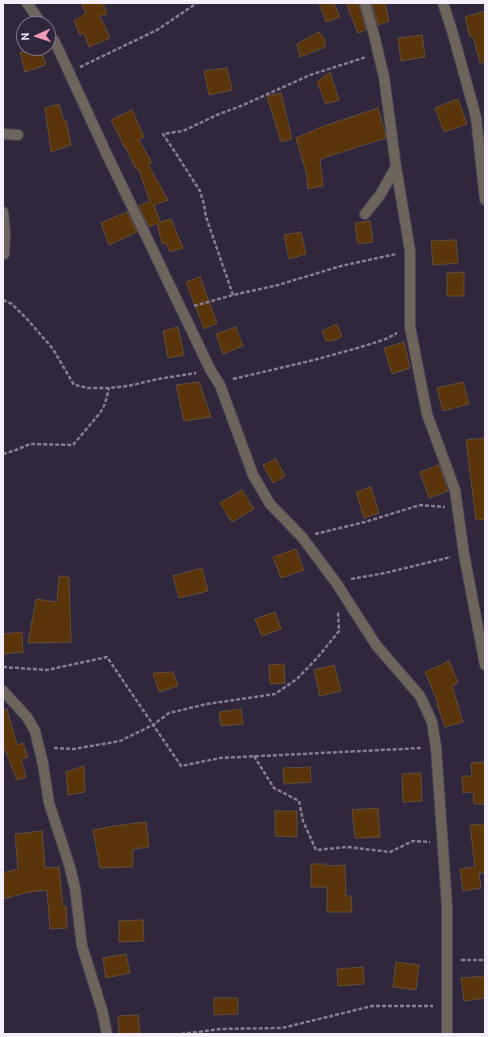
<!DOCTYPE html>
<html>
<head>
<meta charset="utf-8">
<style>
  body { margin:0 }
  #map { position:relative; width:488px; height:1037px; overflow:hidden; background:#30273d; font-family:Cabin,sans-serif }
  canvas { display:block }
  .frame { position:absolute; inset:0; border:4px solid #f4eefd; pointer-events:none }
  .north { position:absolute; left:16px; top:16px; width:40px; height:40px; box-sizing:border-box; background:#30273d; border:1px solid #7e778a; border-radius:50%; rotate:267deg; font-size:11px; font-weight:700; line-height:16px; text-align:center; color:#f4eefd }
  .north::after { content:''; display:block; margin:auto; width:14px; height:18px; background:#f09ab5; clip-path:polygon(50% 0,100% 100%,50% 72%,0 100%) }
</style>
</head>
<body>
<div id="map">
<canvas width="488" height="1037"></canvas>
<div class="frame"></div>
<div class="north">N</div>
</div>
<script>
const ctx = document.querySelector('canvas').getContext('2d');
ctx.lineJoin = 'round';
function paint(path, color) { ctx.fillStyle = color; ctx.fill(path, 'evenodd'); }
const toPath = rows => new Path2D(rows.map(r => 'M' + r).join(''));
function stroke(path, color, width, dash) { ctx.strokeStyle = color; ctx.lineWidth = width; ctx.lineCap = dash ? 'butt' : 'round'; ctx.setLineDash(dash || []); ctx.stroke(path); }
const building = toPath([
  [81,3,103,3,107,14,100,16,110,38,89,47,84,33,80,35,74,21,86,13,81,3],
  [319,3,334,3,340,17,326,22,319,3],
  [346,3,359,3,366,30,358,33,346,3],
  [372,3,385,3,389,21,378,25,372,3],
  [485,11,485,62,480,63,473,36,470,37,465,17,485,11],
  [319,32,325,40,325,47,300,57,297,44,319,32],
  [422,35,425,57,401,61,398,38,422,35],
  [36,48,40,48,46,65,25,72,20,52,36,48],
  [227,68,232,90,209,95,204,71,227,68],
  [330,72,339,100,326,104,317,82,330,72],
  [281,93,292,139,281,142,267,96,281,93],
  [458,99,467,124,444,132,435,108,458,99],
  [59,104,64,121,66,120,71,145,51,152,45,108,59,104],
  [378,108,384,129,386,138,320,159,323,186,308,189,306,172,296,138,321,127,378,108],
  [132,110,144,137,139,140,152,163,148,164,168,200,154,205,160,222,171,219,183,248,170,252,166,243,162,244,157,223,149,227,139,206,150,201,138,168,136,169,126,148,125,148,111,120,132,110],
  [127,212,137,232,109,245,101,223,127,212],
  [370,221,373,242,358,244,355,223,370,221],
  [301,232,306,254,289,259,284,235,301,232],
  [456,240,458,263,433,265,431,241,456,240],
  [464,272,464,296,447,296,447,273,464,272],
  [200,277,217,323,204,329,186,282,200,277],
  [337,324,342,337,332,341,326,341,322,331,337,324],
  [178,327,184,355,168,358,163,331,178,327],
  [236,327,243,346,223,354,216,334,236,327],
  [404,342,410,368,392,374,384,348,404,342],
  [199,382,211,417,184,421,176,385,199,382],
  [463,382,469,404,443,411,437,388,463,382],
  [485,438,485,519,476,520,466,440,485,438],
  [276,459,285,476,273,483,263,465,276,459],
  [439,465,448,491,429,498,420,472,439,465],
  [371,487,379,513,364,518,356,492,371,487],
  [242,490,254,509,232,522,220,503,242,490],
  [296,549,304,570,281,578,273,557,296,549],
  [202,568,208,591,179,598,173,576,202,568],
  [59,576,69,577,71,642,28,643,36,599,57,602,59,576],
  [275,612,281,629,262,636,255,619,275,612],
  [22,632,23,652,3,654,3,634,22,632],
  [449,661,458,683,452,686,463,722,445,727,437,704,438,703,425,672,449,661],
  [284,664,285,683,270,684,269,665,284,664],
  [334,665,341,691,320,696,314,670,334,665],
  [173,672,178,686,159,692,153,673,173,672],
  [7,709,17,745,23,743,28,757,21,759,26,777,17,780,3,745,3,710,7,709],
  [241,709,243,724,221,726,219,712,241,709],
  [485,762,485,804,474,804,473,792,463,793,462,776,472,776,471,763,485,762],
  [84,766,85,792,68,795,66,772,84,766],
  [310,767,311,782,284,784,283,768,310,767],
  [421,773,422,801,403,802,402,774,421,773],
  [378,808,380,837,355,838,352,810,378,808],
  [275,811,297,811,297,837,275,836,275,811],
  [146,822,149,847,133,849,133,867,100,868,93,830,114,826,146,822],
  [485,824,485,873,479,873,481,888,463,891,460,869,475,867,470,825,485,824],
  [42,831,45,868,59,867,63,906,66,906,67,928,50,929,47,890,29,892,3,899,3,873,18,869,15,834,42,831],
  [311,864,326,864,326,866,345,865,346,896,351,896,352,912,327,912,327,887,311,887,311,864],
  [143,920,144,941,119,942,119,921,143,920],
  [126,954,130,973,106,978,103,958,126,954],
  [396,962,419,965,416,990,393,987,396,962],
  [363,967,364,984,338,986,337,969,363,967],
  [485,976,485,998,464,1001,461,978,485,976],
  [214,998,238,998,238,1014,214,1015,214,998],
  [138,1015,140,1033,119,1034,118,1016,138,1015]
]);
const path = toPath([
  [80,67,157,30,197,3],
  [233,295,206,217,204,204,200,191,177,155,163,134,183,131,219,114,241,106,310,75,366,57],
  [3,300,12,304,28,320,53,349,74,385,89,388,109,388,128,386,158,379,196,373],
  [194,306,233,295,278,285,341,266,396,254],
  [233,379,314,360,361,347,386,339,397,333],
  [3,454,16,450,30,444,73,445,100,413,105,404,109,388],
  [315,534,365,522,420,505,445,507],
  [351,579,385,573,451,557],
  [3,667,47,670,107,657,181,766,220,758,422,748],
  [54,748,74,749,120,741,153,725,169,713,207,704,275,694,297,679,318,657,339,631,338,612],
  [254,756,274,788,299,801,303,821,316,850,347,847,390,852,413,841,430,842],
  [461,960,485,960],
  [181,1034,221,1029,282,1028,372,1006,433,1006]
]);
const minor = toPath([
  [27,3,42,24],
  [365,3,374,35,384,77,396,167,410,251,410,327,427,414,455,490,464,554,485,665],
  [443,3,453,34,476,117,485,200],
  [48,32,55,42,109,159,211,371,220,385,253,475,270,504,302,537,337,584,376,645,420,696,432,722,436,747,447,906,447,1034],
  [3,134,18,135],
  [3,212,5,233,4,254],
  [365,214,380,195,396,167],
  [3,691,27,717,35,731,43,764,49,803,69,864,75,888,82,946,102,1010,107,1034]
]);
paint(building, '#5b350a');
stroke(building, '#634e3b', 1);
stroke(minor, '#4b4358', 12);
stroke(path, '#867e91', 2.5, [4, 2]);
stroke(minor, '#6d655b', 10);
</script>
</body>
</html>
